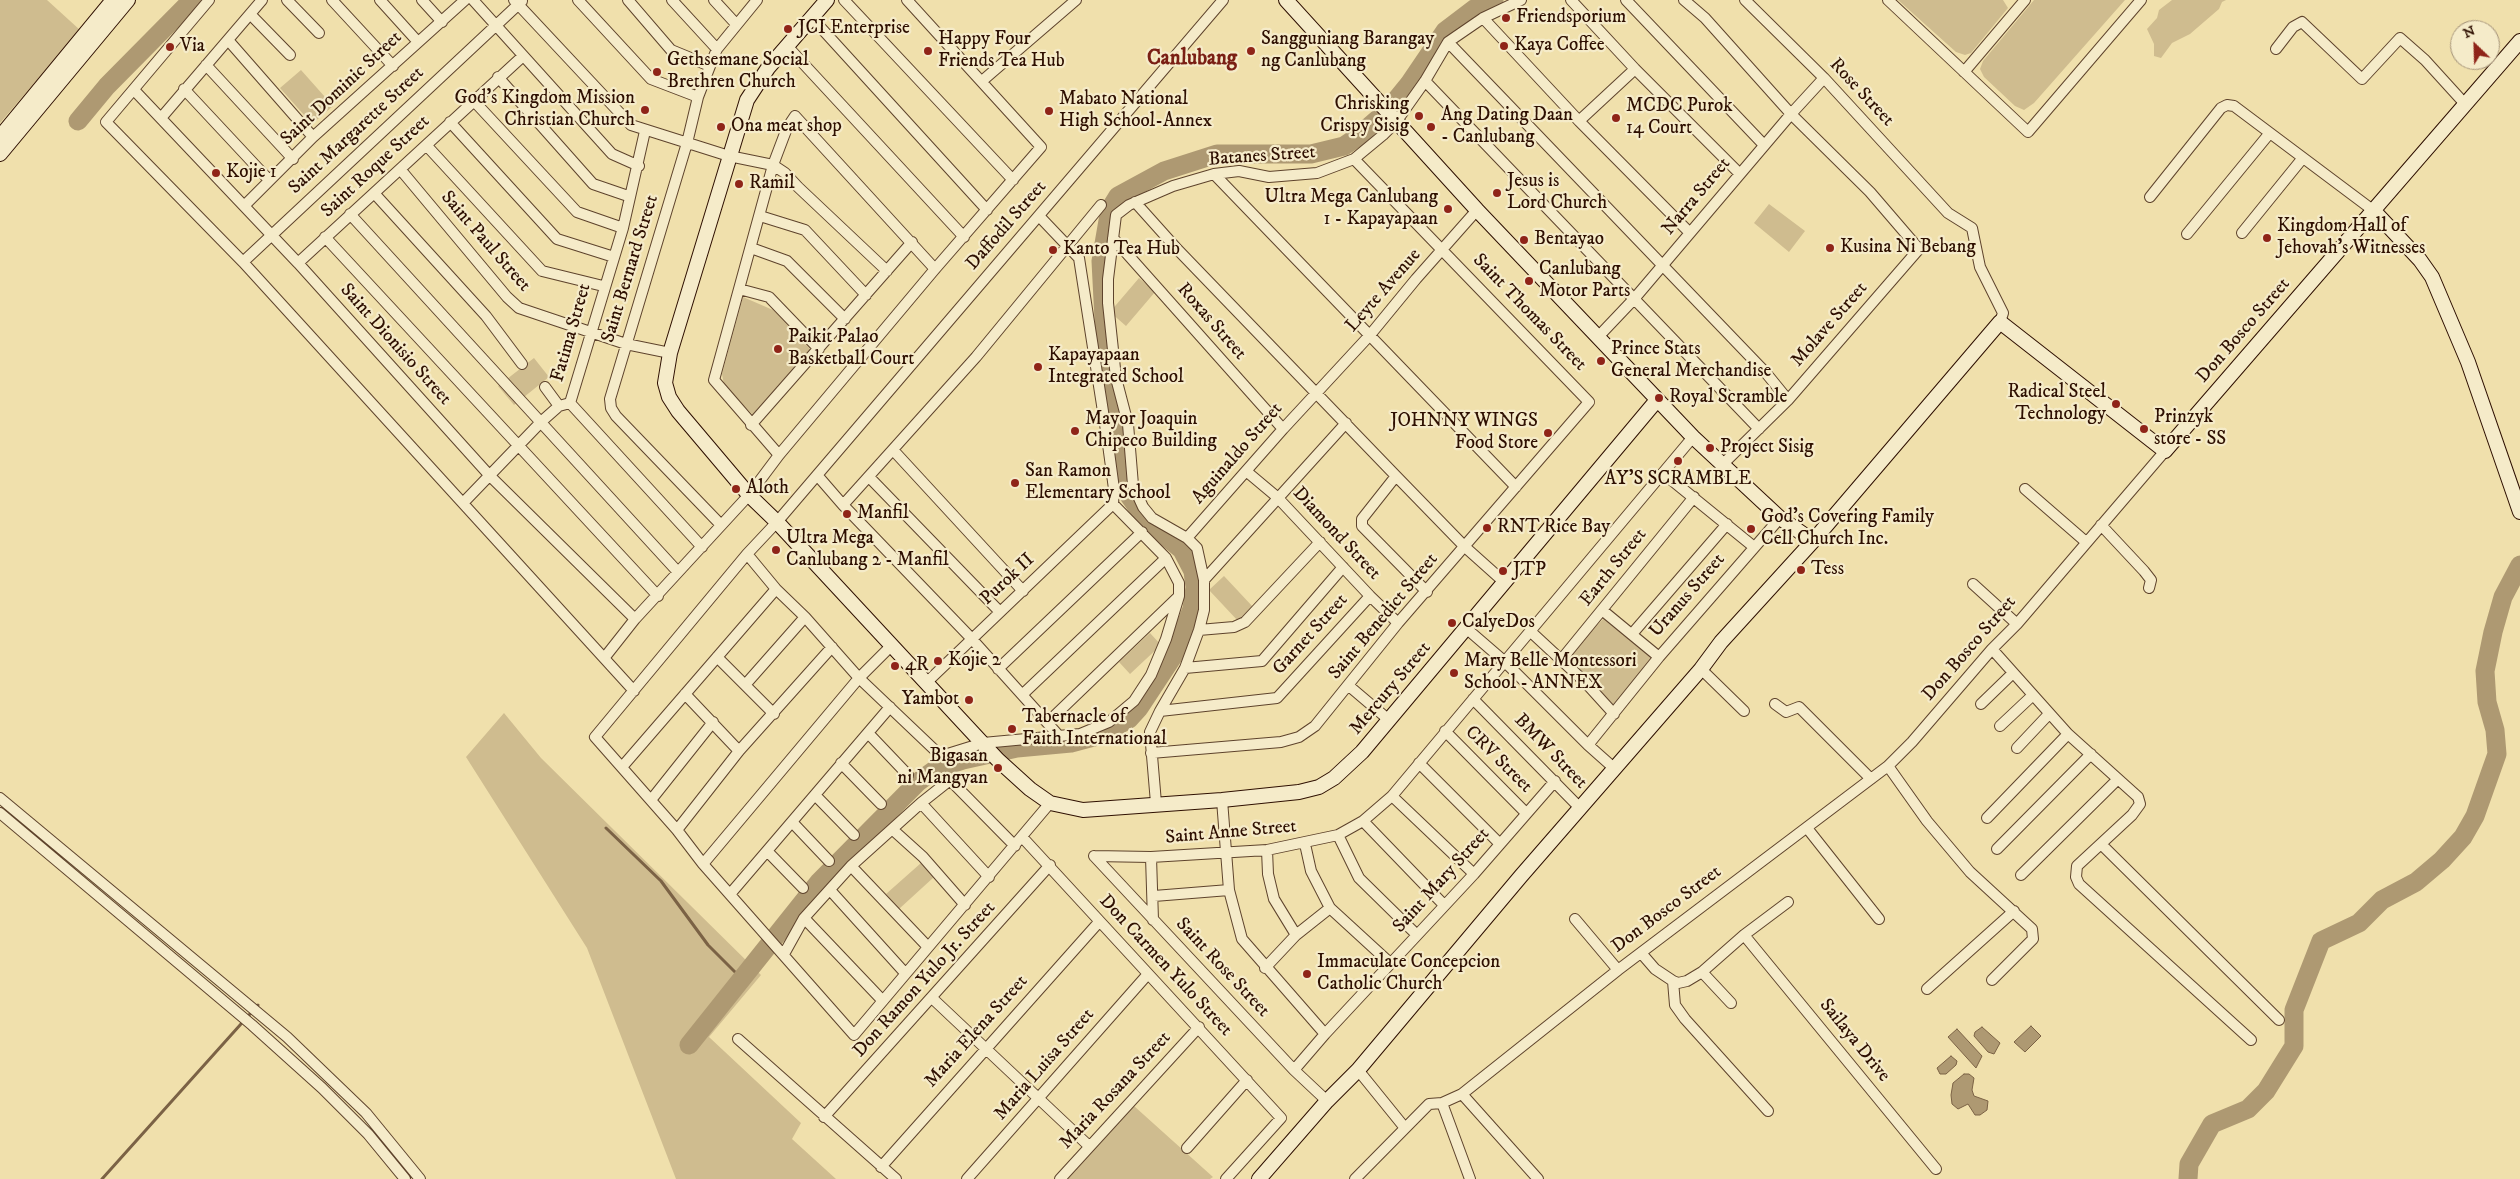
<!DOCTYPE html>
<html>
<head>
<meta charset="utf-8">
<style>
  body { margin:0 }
  #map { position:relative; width:2520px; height:1179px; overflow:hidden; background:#f0e0ac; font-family:"IM FELL DW Pica",serif }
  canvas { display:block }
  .north { position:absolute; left:2450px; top:20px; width:50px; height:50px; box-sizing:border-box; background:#f5ebc9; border:1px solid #a59379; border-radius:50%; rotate:336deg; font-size:14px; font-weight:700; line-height:20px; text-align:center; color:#2e0f01 }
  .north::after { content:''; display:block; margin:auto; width:18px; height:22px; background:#8f2418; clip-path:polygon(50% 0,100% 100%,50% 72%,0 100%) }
</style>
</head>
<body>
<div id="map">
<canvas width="2520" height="1179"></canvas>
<div class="north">N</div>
</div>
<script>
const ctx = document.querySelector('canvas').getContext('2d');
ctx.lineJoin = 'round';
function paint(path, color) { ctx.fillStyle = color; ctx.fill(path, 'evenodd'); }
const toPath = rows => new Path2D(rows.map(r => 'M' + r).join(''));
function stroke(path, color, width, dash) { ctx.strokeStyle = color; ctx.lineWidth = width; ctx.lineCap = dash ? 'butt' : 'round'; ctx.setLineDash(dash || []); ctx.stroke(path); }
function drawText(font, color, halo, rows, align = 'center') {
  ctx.font = font + ' "IM FELL DW Pica",serif'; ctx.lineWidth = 4.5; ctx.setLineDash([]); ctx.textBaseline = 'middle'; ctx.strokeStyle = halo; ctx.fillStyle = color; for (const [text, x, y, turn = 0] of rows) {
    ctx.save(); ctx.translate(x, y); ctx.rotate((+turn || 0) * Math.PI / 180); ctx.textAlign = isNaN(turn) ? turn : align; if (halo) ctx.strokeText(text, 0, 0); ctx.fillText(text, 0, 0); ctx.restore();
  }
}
const green = toPath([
  [0,0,47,0,80,30,0,123],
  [1898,0,2003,0,2008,8,1971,53,1965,55,1956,52],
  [2034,0,2125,0,2034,103,2024,110,2015,106,1984,77,1980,69,1983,61],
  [2172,0,2226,0,2222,2,2219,9,2190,34,2172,43,2161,58,2154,56,2154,44,2147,29,2157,18,2159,10],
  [301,70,333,106,312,124,280,88],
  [1378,112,1384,118,1373,129,1349,148,1332,155,1314,159,1271,162,1242,157,1222,159,1171,174,1123,197,1119,191,1143,176,1166,166,1221,148,1267,152,1311,150,1339,144,1353,137],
  [1769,204,1805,231,1789,252,1754,223],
  [1139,278,1155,292,1126,326,1110,312],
  [743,297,773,310,812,351,753,415,724,385,722,374],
  [534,358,549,377,514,405,498,386],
  [1224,576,1253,607,1238,621,1209,590],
  [1607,615,1655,659,1614,708,1567,657],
  [1150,633,1161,645,1130,674,1119,662],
  [504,713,541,758,761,975,709,1037,801,1123,792,1139,836,1179,676,1179,587,948,466,757],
  [921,863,934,877,899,909,886,894],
  [1134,1106,1213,1177,1210,1179,1067,1179]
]);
const water = toPath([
  [2031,1026,2041,1036,2025,1052,2014,1042,2031,1026],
  [1982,1027,2000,1043,1994,1054,1988,1052,1974,1036,1975,1032,1982,1027],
  [1957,1029,1982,1056,1976,1068,1948,1037,1957,1029],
  [1951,1056,1957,1061,1956,1065,1946,1074,1940,1074,1937,1068,1951,1056],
  [1964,1074,1969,1074,1974,1078,1972,1090,1974,1096,1988,1101,1987,1110,1980,1115,1975,1115,1968,1104,1958,1109,1952,1104,1951,1095,1953,1083,1964,1074]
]);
const stream = toPath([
  [606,828,661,881,708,945,742,979],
  [102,1179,258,1005]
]);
const river = toPath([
  [78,121,107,86,192,0],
  [689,1045,819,882,918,782,936,769,963,760,1017,748,1071,743,1101,735,1129,719,1139,708,1174,655,1192,609,1195,587,1193,571,1182,550,1147,521,1128,494,1122,476,1119,423,1106,359,1101,261,1110,209,1118,196,1164,171,1217,154,1311,154,1344,146,1356,138,1387,111,1409,84,1445,31,1474,9,1494,0],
  [2188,1179,2189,1164,2212,1124,2248,1109,2266,1091,2294,1046,2294,1010,2321,941,2359,923,2382,900,2416,882,2442,860,2463,837,2475,816,2497,754,2495,730,2487,702,2485,671,2493,632,2503,597,2520,565]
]);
const street = toPath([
  [209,0,106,122,243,262,634,691],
  [287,0,319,33],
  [332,0,393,66],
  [380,0,418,42],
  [422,0,442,22],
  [473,0,612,154,639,166],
  [514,0,631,125,729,156,773,165,785,173,798,187,887,271],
  [578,0,651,79,698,97],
  [628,0,671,50,710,66],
  [672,0,717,49],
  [714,0,736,24],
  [844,0,1013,180],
  [1571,0,1635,69,1740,174],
  [1626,0,1764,145],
  [1684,0,1705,18,1791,114,1870,192,1919,249,1788,400,1723,464],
  [1745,0,1824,78,1948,213,1972,228,1980,267,2003,313,2000,322],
  [1888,0,2028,132,2141,0],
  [250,14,290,55],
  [812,18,987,210],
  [1483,18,1579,121,1690,233],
  [228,40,313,137],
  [1448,42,1766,373,1788,400],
  [787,46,964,237],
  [2276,49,2293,27,2302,22,2362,79,2400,38,2425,60,2465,104],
  [206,65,293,159],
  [1964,72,2025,0],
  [498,77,593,184,628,196],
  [982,81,1076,0],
  [1425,81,1759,429],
  [184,89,269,180],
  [134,90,298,263,490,476,635,619],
  [473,100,577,212,623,228],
  [161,118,262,0],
  [1579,121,1635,69],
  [450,122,557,239,614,257],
  [427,146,542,271,603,286],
  [400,169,507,297,519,308,626,344,670,353],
  [1214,174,1516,487],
  [374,193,486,316,522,364],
  [2150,197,2221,108,2227,105,2234,106,2374,211],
  [1135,202,1178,250,1396,476,1465,547,1503,581],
  [244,206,313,137,465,0],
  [350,214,677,571],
  [760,216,805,230,866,295],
  [2242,233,2302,159],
  [2187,234,2269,134],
  [325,237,658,596],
  [1113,238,1283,429],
  [751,248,787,261,845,319],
  [243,262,522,1],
  [298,263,523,56],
  [739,289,769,297,819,349],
  [1597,338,1634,299,1791,114,1824,78],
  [545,387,559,406],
  [570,403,623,228,645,131],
  [570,403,702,547],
  [751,425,912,242],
  [894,451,1023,591],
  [779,455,714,380,773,165,787,128,795,116,935,269],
  [1246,471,1277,497,1370,596,1398,623],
  [1663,473,1754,547],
  [817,475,843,505,971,638,1060,737],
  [1396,476,1362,519,1362,526,1427,592],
  [870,478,1000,612],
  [2025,489,2086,542],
  [463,503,542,421,559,406,570,403],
  [843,505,976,357,1101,205],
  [721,525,616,416,611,408,610,399,687,143,698,97,710,66,717,49,757,0],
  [2101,525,2144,571,2151,580,2149,588],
  [1187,538,1283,429,1370,335,1416,279,1477,210],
  [747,554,776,589,805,617,859,678,941,756,983,743,1080,734,1109,722,1134,701,1151,675,1166,639,1179,596,1179,583,1166,558,1113,504,1114,489,1107,437,1079,258,1039,216],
  [1204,580,1346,423],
  [1973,584,2017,624],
  [1602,610,1659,657],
  [1467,629,1504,661,1588,745,1615,769],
  [1199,630,1234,627,1245,622,1320,542],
  [1530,631,1585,682,1614,714],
  [1632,634,1727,524],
  [1992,649,2068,734,2138,797,2140,804,2132,815,2077,866,2076,877,2079,884,2251,1040],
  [605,657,635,619,749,495,779,455,935,269,1041,147,907,0],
  [717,657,774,714],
  [1561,660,1694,497],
  [1185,668,1262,661,1343,567],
  [998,669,1142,532],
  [1701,669,1744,711],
  [926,683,1113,504],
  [745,685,805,617],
  [1349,686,1389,720],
  [685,694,739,751],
  [1023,694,1166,558],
  [1473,699,1580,808],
  [1775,704,1786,712,1799,707,1871,779],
  [1981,704,2013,673],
  [1160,711,1277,698,1370,596],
  [1048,722,1179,596],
  [2000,726,2033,695],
  [1445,731,1526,813],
  [868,733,908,775],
  [1588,745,1659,657,1780,518],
  [2017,748,2049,714],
  [1151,753,1281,742,1299,737,1315,726,1398,623,1589,402,1354,159],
  [841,763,881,804],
  [1419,763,1499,843],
  [1888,766,1927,821,1970,872,2032,929,2033,939,1992,980],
  [622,767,776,589],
  [815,795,854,835],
  [1392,796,1474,874],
  [0,798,287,1037,366,1113,420,1179],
  [651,800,713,722],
  [1222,800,1229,890,1242,939,1325,1034],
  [921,803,989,877],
  [1050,803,854,1035,703,864,677,830,595,737,747,554,777,522,1223,0],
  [1156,803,1150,732,1160,711,1185,668,1199,630,1204,610,1204,580,1197,548,1187,538,1152,518,1143,507,1133,485,1128,424,1116,378,1108,303,1108,279,1116,215,1129,205,1173,186,1214,174,1239,171,1269,177,1317,173,1354,159,1383,135,1396,122,1425,81,1448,42,1483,18,1521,0],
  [0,813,252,1025,322,1088,368,1134,405,1179],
  [1987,818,2068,734],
  [1363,821,1444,905],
  [792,822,829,861],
  [1807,828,1879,919],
  [892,829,923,857,965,905],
  [677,830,739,751,832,647],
  [1338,835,1359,878,1417,935],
  [1023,838,1281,1118,1226,1179],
  [1305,844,1311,871,1330,908,1390,963],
  [2102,845,2279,1020],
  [1997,849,2091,754],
  [1267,850,1268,874,1274,899,1296,935],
  [767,851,803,888],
  [1094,856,1151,857,1267,850,1338,835,1363,821,1392,796,1693,437],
  [1094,856,1294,1070,1327,1101],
  [1151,857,1153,920],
  [703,864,859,678,891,646],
  [851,866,928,947],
  [2021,875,2118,779],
  [830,890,905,973],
  [731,893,890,707],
  [1154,896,1229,890],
  [804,918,882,1000],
  [1575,919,1618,970],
  [1744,935,1936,1169],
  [784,954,804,918,851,866,921,803,950,780,1015,846],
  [1642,954,1655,969,1673,981,1678,983,1687,981,1702,972,1744,935,1788,902],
  [1265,968,1296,935,1330,908],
  [1702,972,1731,1003],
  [1673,981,1675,1005,1685,1019,1768,1111],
  [1927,989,2014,911],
  [932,998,1089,1146],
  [738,1039,896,1179],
  [1294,1070,1325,1034,1474,874,1555,781],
  [1358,1070,1405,1128],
  [1462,1094,1538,1179],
  [1442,1103,1470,1179],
  [824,1117,1050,865],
  [1187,1148,1247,1080],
  [881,1167,1099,922],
  [967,1179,1148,974],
  [1060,1179,1199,1027],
  [1355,1179,1429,1104,1442,1103,1462,1094,1618,970,1888,766,1912,742,1992,649,2017,624,2165,451]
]);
const secondary = toPath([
  [827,0,768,68,747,100,670,353,665,383,669,397,678,411,749,495,777,522,998,760,1030,789,1050,803,1083,810,1222,800,1299,792,1319,787,1334,778,1362,752,1657,400],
  [1286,0,1477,210,1693,437,1780,518,1813,541],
  [0,137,113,0],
  [0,154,128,0],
  [2374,211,2420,260,2432,277,2468,362,2520,512],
  [1259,1179,1327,1101,1358,1070,1521,876,1701,669,1721,642,1813,541,2000,322,2165,451,2520,41]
]);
const markers = [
  [1506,18,5,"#8f2418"],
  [788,29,5,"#8f2418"],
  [1504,46,5,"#8f2418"],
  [170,47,5,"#8f2418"],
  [928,51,5,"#8f2418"],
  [1251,51,5,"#8f2418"],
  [657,72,5,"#8f2418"],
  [645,110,5,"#8f2418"],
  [1049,111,5,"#8f2418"],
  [1419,116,5,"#8f2418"],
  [1616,118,5,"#8f2418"],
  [721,127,5,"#8f2418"],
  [1431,127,5,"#8f2418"],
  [216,173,5,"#8f2418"],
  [739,184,5,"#8f2418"],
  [1497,193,5,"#8f2418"],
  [1448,209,5,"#8f2418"],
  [2267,238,5,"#8f2418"],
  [1524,240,5,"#8f2418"],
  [1830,248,5,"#8f2418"],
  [1053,250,5,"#8f2418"],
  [1529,281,5,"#8f2418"],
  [778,349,5,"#8f2418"],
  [1601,361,5,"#8f2418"],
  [1038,367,5,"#8f2418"],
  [1659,398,5,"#8f2418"],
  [2116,404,5,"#8f2418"],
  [2144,429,5,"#8f2418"],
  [1075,431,5,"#8f2418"],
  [1548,433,5,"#8f2418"],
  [1710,448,5,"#8f2418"],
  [1678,461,5,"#8f2418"],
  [1015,483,5,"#8f2418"],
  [736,489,5,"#8f2418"],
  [847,514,5,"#8f2418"],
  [1487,528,5,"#8f2418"],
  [1751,529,5,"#8f2418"],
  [776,550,5,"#8f2418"],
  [1801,570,5,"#8f2418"],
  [1503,571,5,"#8f2418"],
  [1452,623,5,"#8f2418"],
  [938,661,5,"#8f2418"],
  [895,666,5,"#8f2418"],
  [1454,673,5,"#8f2418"],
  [969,700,5,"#8f2418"],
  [1012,729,5,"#8f2418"],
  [998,768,5,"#8f2418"],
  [1307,974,5,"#8f2418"]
];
const poiNames = [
  ["Friendsporium",1516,18],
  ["JCI Enterprise",798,29],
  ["Happy Four",938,40],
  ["Friends Tea Hub",938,62],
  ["Sangguniang Barangay",1261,40],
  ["ng Canlubang",1261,62],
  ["Kaya Coffee",1514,46],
  ["Via",180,47],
  ["Gethsemane Social",667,61],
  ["Brethren Church",667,83],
  ["God's Kingdom Mission",635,99,"right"],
  ["Christian Church",635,121,"right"],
  ["Mabato National",1059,100],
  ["High School-Annex",1059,122],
  ["Chrisking",1409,105,"right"],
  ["Crispy Sisig",1409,127,"right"],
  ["MCDC Purok",1626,107],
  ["14 Court",1626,129],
  ["Ang Dating Daan",1441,116],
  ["- Canlubang",1441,138],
  ["Ona meat shop",731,127],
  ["Kojie 1",226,173],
  ["Jesus is",1507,182],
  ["Lord Church",1507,204],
  ["Ramil",749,184],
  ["Ultra Mega Canlubang",1438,198,"right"],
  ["1 - Kapayapaan",1438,220,"right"],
  ["Kingdom Hall of",2277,227],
  ["Jehovah's Witnesses",2277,249],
  ["Bentayao",1534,240],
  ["Kusina Ni Bebang",1840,248],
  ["Kanto Tea Hub",1063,250],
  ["Canlubang",1539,270],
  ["Motor Parts",1539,292],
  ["Paikit Palao",788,338],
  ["Basketball Court",788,360],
  ["Prince Stats",1611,350],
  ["General Merchandise",1611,372],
  ["Kapayapaan",1048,356],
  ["Integrated School",1048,378],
  ["Radical Steel",2106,393,"right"],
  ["Technology",2106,415,"right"],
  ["Royal Scramble",1669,398],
  ["Prinzyk",2154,418],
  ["store - SS",2154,440],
  ["Mayor Joaquin",1085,420],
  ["Chipeco Building",1085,442],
  ["JOHNNY WINGS",1538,422,"right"],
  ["Food Store",1538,444,"right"],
  ["Project Sisig",1720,448],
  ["San Ramon",1025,472],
  ["Elementary School",1025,494],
  ["AY'S SCRAMBLE",1678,480,"center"],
  ["Aloth",746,489],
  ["Manfil",857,514],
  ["God's Covering Family",1761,518],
  ["Cell Church Inc.",1761,540],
  ["RNT Rice Bay",1497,528],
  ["Ultra Mega",786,539],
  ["Canlubang 2 - Manfil",786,561],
  ["Tess",1811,570],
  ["JTP",1513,571],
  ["CalyeDos",1462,623],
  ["Kojie 2",948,661],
  ["Mary Belle Montessori",1464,662],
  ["School - ANNEX",1464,684],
  ["4R",905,666],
  ["Yambot",959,700,"right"],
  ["Tabernacle of",1022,718],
  ["Faith International",1022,740],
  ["Bigasan",988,757,"right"],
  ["ni Mangyan",988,779,"right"],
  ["Immaculate Concepcion",1317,963],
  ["Catholic Church",1317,985]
];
const streetNames = [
  ["Saint Dominic Street",342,89,-43],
  ["Rose Street",1861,93,47],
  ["Saint Margarette Street",357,131,-43],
  ["Batanes Street",1262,157,-4],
  ["Saint Roque Street",376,167,-43],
  ["Narra Street",1697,197,-50],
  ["Daffodil Street",1007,226,-49],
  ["Saint Paul Street",485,242,49],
  ["Saint Bernard Street",631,269,-73],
  ["Leyte Avenue",1384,291,-49],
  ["Saint Thomas Street",1529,313,46],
  ["Roxas Street",1211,322,49],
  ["Molave Street",1830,325,-49],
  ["Don Bosco Street",2244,331,-49],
  ["Fatima Street",572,333,-74],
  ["Saint Dionisio Street",395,345,48],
  ["Aguinaldo Street",1238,454,-49],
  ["Diamond Street",1336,534,47],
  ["Earth Street",1614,568,-51],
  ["Purok II",1008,580,-43],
  ["Uranus Street",1688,596,-49],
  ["Saint Benedict Street",1384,617,-50],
  ["Garnet Street",1311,635,-48],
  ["Don Bosco Street",1970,649,-49],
  ["Mercury Street",1391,689,-50],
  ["BMW Street",1550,752,46],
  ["CRV Street",1498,760,45],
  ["Saint Anne Street",1231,833,-5],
  ["Saint Mary Street",1442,881,-48],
  ["Don Bosco Street",1667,910,-37],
  ["Don Carmen Yulo Street",1165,966,47],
  ["Saint Rose Street",1222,968,47],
  ["Don Ramon Yulo Jr. Street",925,980,-48],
  ["Maria Elena Street",977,1032,-48],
  ["Sailaya Drive",1854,1041,51],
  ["Maria Luisa Street",1045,1065,-49],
  ["Maria Rosana Street",1116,1091,-47]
];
const quarterNames = [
  ["Canlubang",1192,60]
];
paint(green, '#cfbc8f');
paint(water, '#ae9972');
stroke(water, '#7b6245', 1);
stroke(stream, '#7b6245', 3);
stroke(river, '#ae9972', 19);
stroke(street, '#5e432c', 12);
stroke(secondary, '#2e0f01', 16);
stroke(street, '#f5ebc9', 10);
stroke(secondary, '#f5ebc9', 14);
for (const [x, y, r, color] of markers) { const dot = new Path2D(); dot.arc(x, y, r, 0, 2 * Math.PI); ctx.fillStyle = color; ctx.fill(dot); stroke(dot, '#f5ebc9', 2); }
drawText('19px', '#2e0f01', '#f5ebc9', poiNames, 'left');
drawText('19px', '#2e0f01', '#f5ebc9', streetNames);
drawText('bold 21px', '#7a1f14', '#f5ebc9', quarterNames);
</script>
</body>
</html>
